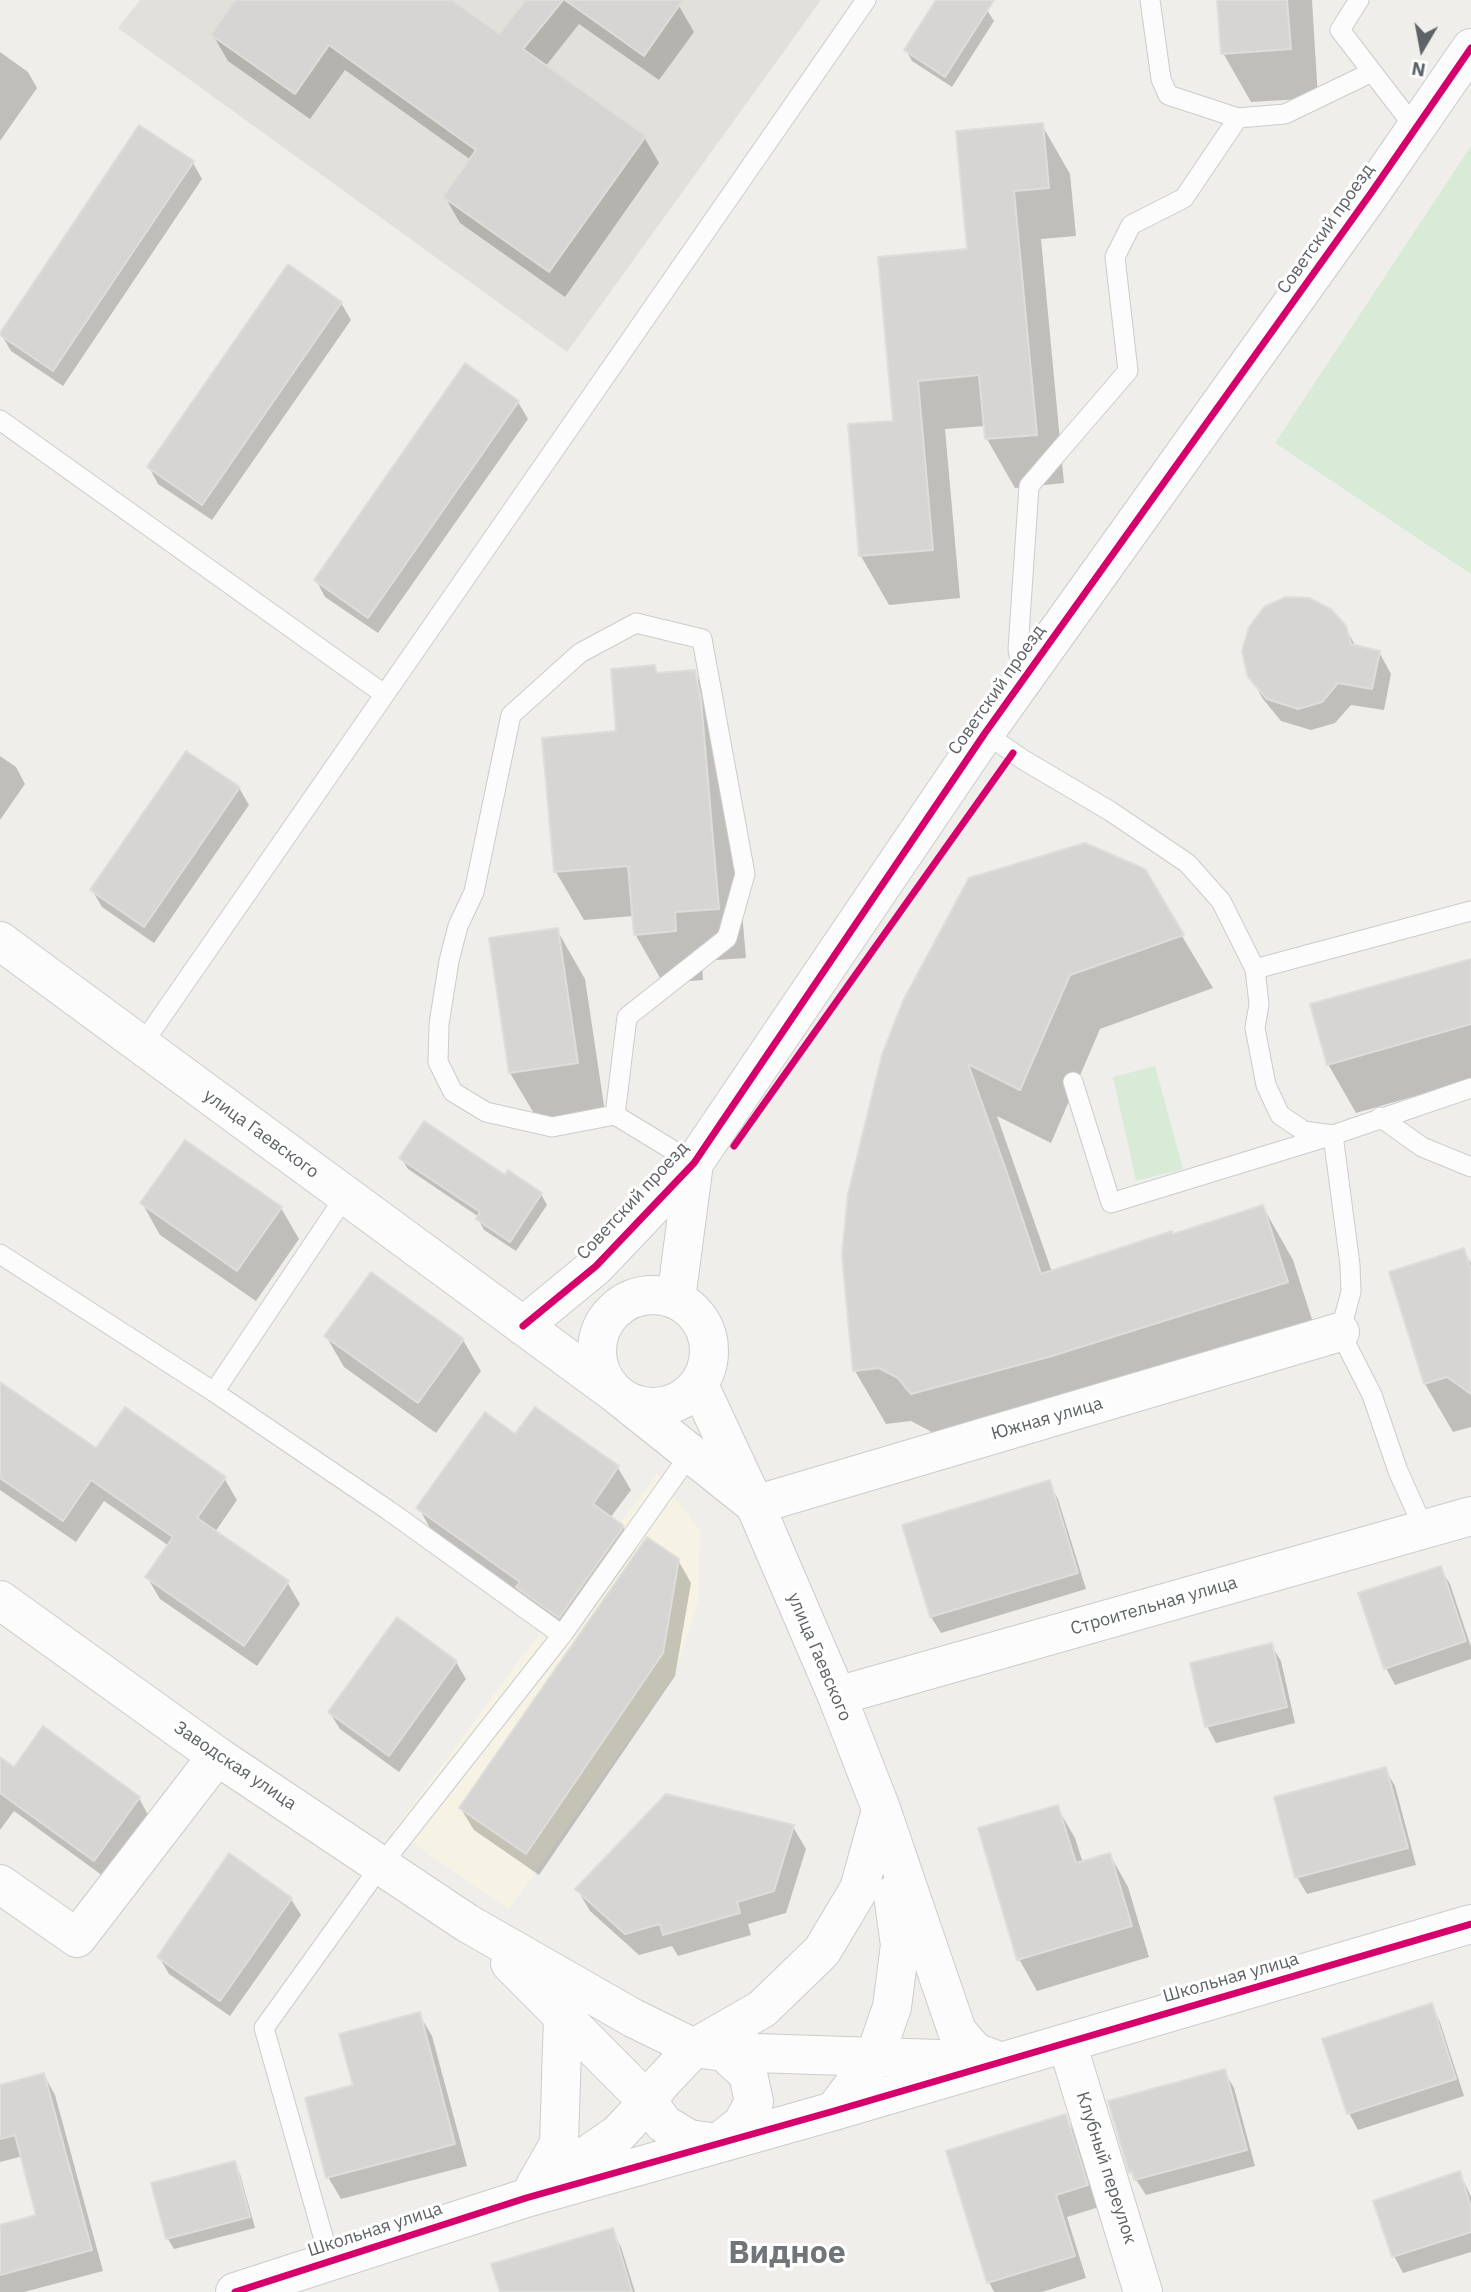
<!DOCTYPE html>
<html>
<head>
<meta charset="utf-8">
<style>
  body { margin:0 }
  #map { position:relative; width:1471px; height:2292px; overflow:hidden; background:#efeeea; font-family:"IBM Plex Sans",sans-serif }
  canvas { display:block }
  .north { position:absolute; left:1387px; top:14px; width:70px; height:70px; -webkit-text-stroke:5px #fff; paint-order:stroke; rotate:190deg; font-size:19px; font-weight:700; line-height:28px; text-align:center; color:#5f6368 }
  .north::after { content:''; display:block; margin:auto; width:24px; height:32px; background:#5f6368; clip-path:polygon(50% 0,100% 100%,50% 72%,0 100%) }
</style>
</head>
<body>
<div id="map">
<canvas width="1471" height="2292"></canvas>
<div class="north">N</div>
</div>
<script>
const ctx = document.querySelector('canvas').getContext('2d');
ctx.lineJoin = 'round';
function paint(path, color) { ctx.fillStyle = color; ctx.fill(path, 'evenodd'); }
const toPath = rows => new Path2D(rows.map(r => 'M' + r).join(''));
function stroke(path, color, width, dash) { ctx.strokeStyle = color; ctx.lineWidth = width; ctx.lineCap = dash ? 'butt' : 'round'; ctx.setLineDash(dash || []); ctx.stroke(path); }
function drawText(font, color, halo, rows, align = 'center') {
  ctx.font = font + ' "IBM Plex Sans",sans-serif'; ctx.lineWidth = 6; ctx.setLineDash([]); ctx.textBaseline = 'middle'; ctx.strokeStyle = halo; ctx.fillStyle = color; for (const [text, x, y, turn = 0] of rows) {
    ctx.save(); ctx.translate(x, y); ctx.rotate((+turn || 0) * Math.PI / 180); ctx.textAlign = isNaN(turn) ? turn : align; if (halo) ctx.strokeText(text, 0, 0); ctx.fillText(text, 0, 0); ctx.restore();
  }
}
const commercial = toPath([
  [657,1474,700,1531,698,1601,674,1676,509,1909,394,1830]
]);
const education = toPath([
  [140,0,821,0,567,352,118,28]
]);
const green = toPath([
  [1471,146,1471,574,1275,443],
  [1155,1066,1183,1169,1136,1181,1113,1077]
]);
const shadow = toPath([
  [237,0,449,0,500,36,528,0,670,0,679,6,694,32,659,80,579,24,545,67,644,137,659,163,565,297,460,223,445,197,471,160,345,70,310,119,228,61,213,35],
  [938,0,972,0,987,10,994,21,952,87,912,61,906,50],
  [1219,0,1312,0,1318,98,1251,102,1223,53],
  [0,52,28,72,37,88,0,141],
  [1042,125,1070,174,1076,236,1041,239,1064,483,1015,488,987,439,985,426,945,429,960,598,889,605,861,556,850,426,895,422,969,251],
  [193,163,202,179,63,386,11,351,1,334],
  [341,303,351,320,212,520,158,484,149,467],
  [518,402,528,419,378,633,325,597,316,580],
  [1345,627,1356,647,1379,652,1391,674,1384,710,1351,705,1335,723,1311,730,1281,721,1263,699,1250,676],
  [654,667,659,675,694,672,722,720,728,751,746,958,702,961,703,980,663,983,635,934,634,916,584,920,556,872,618,733],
  [0,756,16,767,25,784,0,820],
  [239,788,249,805,154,943,102,907,92,890],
  [1143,871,1213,988,1100,1029,1051,1143,997,1116,1052,1272,1263,1207,1293,1260,1317,1335,943,1446,930,1431,911,1421,886,1424,855,1371,844,1254,849,1194],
  [557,930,585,979,605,1112,539,1122,510,1073,491,940],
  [1471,961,1471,1080,1356,1113,1328,1064],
  [401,1158,505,1177,541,1194,547,1205,516,1251,484,1230,478,1219,479,1217,408,1169],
  [142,1203,281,1208,299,1239,256,1301,160,1235],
  [1463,1250,1471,1263,1471,1427,1453,1432,1425,1384,1391,1273],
  [326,1336,463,1340,481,1371,436,1433,344,1367],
  [0,1401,97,1451,224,1478,237,1500,215,1532,287,1582,300,1604,257,1666,160,1599,147,1577,169,1546,104,1501,76,1542,0,1490],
  [535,1409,618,1468,631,1490,610,1518,623,1527,636,1549,572,1639,531,1609,431,1530,419,1508,516,1437],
  [1049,1483,1058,1499,1086,1589,941,1633,931,1617,904,1527],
  [678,1560,691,1583,675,1676,539,1875,474,1830,461,1809],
  [1440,1568,1450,1584,1471,1647,1471,1659,1395,1685,1386,1668],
  [1271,1645,1281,1661,1295,1723,1216,1743,1207,1726],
  [456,1662,466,1679,399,1772,340,1729,330,1713],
  [0,1759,14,1769,139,1798,148,1815,103,1876,14,1811,0,1830],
  [1385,1769,1395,1786,1416,1865,1307,1894,1297,1877],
  [1057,1807,1075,1838,1083,1863,1110,1855,1128,1887,1149,1957,1037,1991,1019,1959],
  [793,1827,806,1849,786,1913,748,1924,751,1935,678,1956,672,1946,639,1955,590,1911,577,1889],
  [291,1899,301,1915,230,2016,169,1974,159,1957],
  [1431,2005,1440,2022,1464,2096,1358,2130,1349,2113],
  [419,2014,432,2036,467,2166,341,2199,328,2177,355,2087],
  [1224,2071,1234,2088,1255,2166,1146,2195,1131,2172],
  [44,2075,55,2095,103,2271,24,2292,0,2292,0,2226,38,2216,23,2156,0,2162,0,2087],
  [1065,2116,1078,2138,1099,2207,1067,2217,1086,2278,1042,2292,994,2292,989,2282],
  [234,2163,240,2174,255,2228,174,2249,168,2239],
  [1460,2173,1471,2197,1471,2252,1403,2273,1394,2256],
  [612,2230,621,2247,635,2292,502,2292]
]);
const building = toPath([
  [235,0,452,0,499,34,526,0,563,0,523,49,646,136,549,272,443,197,476,150,329,45,295,94,211,35,235,0],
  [565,0,683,0,644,56,565,0],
  [936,0,994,0,945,77,904,50,936,0],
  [1217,0,1287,0,1291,49,1221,54,1217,0],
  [1043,123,1049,188,1014,191,1037,435,985,439,979,375,918,381,933,550,859,556,848,424,893,421,878,257,967,249,956,131,1043,123],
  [139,125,194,161,53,371,0,335,0,333,139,125],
  [288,264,342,302,202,505,147,467,288,264],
  [465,363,519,401,368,618,314,580,465,363],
  [1286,597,1309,598,1331,609,1346,626,1351,644,1380,651,1372,689,1338,683,1322,702,1298,709,1267,699,1248,677,1242,651,1249,627,1264,607,1286,597],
  [655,665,656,673,695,670,701,700,719,909,675,912,676,931,634,935,628,866,554,872,542,738,616,731,611,669,655,665],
  [186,751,240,787,144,927,90,890,186,751],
  [1085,843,1145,869,1184,935,1070,975,1020,1090,968,1064,1005,1167,1041,1274,1172,1231,1173,1234,1263,1205,1288,1282,1052,1356,911,1394,898,1378,879,1368,853,1371,844,1276,842,1254,848,1194,882,1055,903,1001,969,878,1085,843],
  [558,928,578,1063,509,1073,489,938,558,928],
  [1471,959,1471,1024,1327,1065,1310,1004,1471,959],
  [424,1121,505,1175,508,1170,542,1193,510,1242,476,1219,480,1212,399,1158,424,1121],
  [185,1140,282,1207,237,1271,140,1203,185,1140],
  [1464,1248,1471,1270,1471,1394,1447,1377,1424,1384,1389,1272,1464,1248],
  [371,1272,464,1339,418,1403,324,1336,371,1272],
  [0,1382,96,1448,125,1407,226,1477,197,1518,289,1581,244,1646,145,1577,173,1537,91,1480,63,1521,0,1478,0,1382],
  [535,1407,619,1466,593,1504,624,1526,559,1618,516,1587,520,1582,416,1508,485,1412,515,1434,535,1407],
  [1050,1480,1078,1573,930,1617,902,1525,1050,1480],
  [647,1537,679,1559,663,1653,526,1854,459,1808,647,1537],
  [1441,1566,1466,1641,1384,1669,1358,1593,1441,1566],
  [397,1617,457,1661,389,1756,328,1712,397,1617],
  [1272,1643,1287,1707,1205,1727,1190,1663,1272,1643],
  [43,1726,140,1797,94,1861,0,1793,0,1757,14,1767,43,1726],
  [1386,1767,1408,1848,1295,1878,1274,1797,1386,1767],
  [666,1794,794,1825,774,1891,737,1902,740,1913,663,1935,660,1924,625,1934,575,1889,666,1794],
  [1058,1805,1076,1863,1110,1853,1132,1926,1017,1960,978,1828,1058,1805],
  [229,1853,292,1898,220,2001,157,1957,229,1853],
  [1432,2003,1456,2079,1347,2114,1322,2039,1432,2003],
  [420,2012,455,2144,326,2178,305,2098,353,2085,339,2034,420,2012],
  [1225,2069,1247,2150,1134,2180,1132,2172,1129,2173,1108,2101,1225,2069],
  [44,2073,92,2250,0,2275,0,2225,36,2215,15,2135,0,2139,0,2085,44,2073],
  [1066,2114,1088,2185,1056,2195,1075,2256,987,2283,946,2151,1066,2114],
  [235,2161,250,2217,166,2239,151,2183,235,2161],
  [1460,2171,1471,2208,1471,2232,1392,2257,1373,2201,1460,2171],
  [613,2228,632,2292,500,2292,491,2264,613,2228]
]);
const service = toPath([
  [1150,0,1161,79,1168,95,1238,118,1285,114,1372,72],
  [1359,0,1340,30,1416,129],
  [0,420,384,694],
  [1023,678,1018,649,1029,486,1128,371,1115,257,1131,225,1184,198,1238,118],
  [985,733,1022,759,1110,811,1187,863,1221,901,1255,969,1471,911],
  [1255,969,1259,1004,1255,1028,1266,1085,1280,1115,1304,1131,1333,1135,1471,1088],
  [141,1046,866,0],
  [1073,1082,1111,1203,1333,1135,1350,1265,1351,1292,1340,1332,1372,1395,1398,1471,1424,1529],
  [615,1115,552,1127,486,1112,453,1092,438,1062,439,1024,449,961,458,926,474,892,511,715,580,653,636,623,702,639,745,874,727,938,627,1017,615,1115,694,1163],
  [1380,1117,1422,1147,1471,1167],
  [0,1254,214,1392,346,1195],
  [214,1392,388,1510,562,1635,691,1453],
  [330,2261,264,2028,382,1864,562,1635]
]);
const minor = toPath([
  [0,941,616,1394,755,1505],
  '597 1351a56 56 0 1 1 112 0a56 56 0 1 1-112 0Z',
  [676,1299,694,1163],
  [523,1326,596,1266,694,1163,985,733,1371,193,1471,48],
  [699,1385,755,1505,837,1696,880,1806,957,2031,975,2052,999,2061],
  [755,1505,1340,1332],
  [837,1696,1471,1516],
  [0,1884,77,1938,217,1756],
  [1067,2043,1143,2292],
  [694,2048,762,2009,822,1951,859,1889,881,1810],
  [834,2111,875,2056,892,2007,900,1945,893,1895]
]);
const tertiary = toPath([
  [0,1600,217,1756,467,1923,633,2018,694,2048,724,2052,969,2060],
  [510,1963,648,2102,664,2124,689,2139,718,2143,742,2124,754,2102,748,2074,724,2052],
  [547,2183,618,2134,648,2102,659,2085,694,2048],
  [535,2186,559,2144,563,2016],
  [235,2292,526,2198,834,2111,1471,1924]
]);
const cycleway = toPath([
  [734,1146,1013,753],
  [523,1326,596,1266,694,1163,985,733,1371,193,1471,48],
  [235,2292,526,2198,834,2111,1471,1924]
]);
const streetNames = [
  ["Советский проезд",1326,229,-55],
  ["Советский проезд",997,690,-55],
  ["улица Гаевского",261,1134,36],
  ["Советский проезд",633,1201,-47],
  ["Южная улица",1047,1419,-16],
  ["Строительная улица",1154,1606,-16],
  ["улица Гаевского",819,1657,67],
  ["Заводская улица",235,1766,34],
  ["Школьная улица",1231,1978,-16],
  ["Клубный переулок",1106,2168,72],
  ["Школьная улица",375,2230,-18]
];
const townNames = [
  ["Видное",787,2254]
];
paint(commercial, '#f7f3e4');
paint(education, '#e2e0da');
paint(green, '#d8ebd6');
paint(shadow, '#0003');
paint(building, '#d6d5d3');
stroke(building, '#deddd9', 2);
stroke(service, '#cbcccc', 21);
stroke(minor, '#cbcccc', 40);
stroke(tertiary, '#cbcccc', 40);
stroke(service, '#fdfcfc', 19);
stroke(minor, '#fdfcfc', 38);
stroke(tertiary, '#fdfcfc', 38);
stroke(cycleway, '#d6006c', 7);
drawText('18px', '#5f6368', '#fff', streetNames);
drawText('bold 32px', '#70757a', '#fff', townNames);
</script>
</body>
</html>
